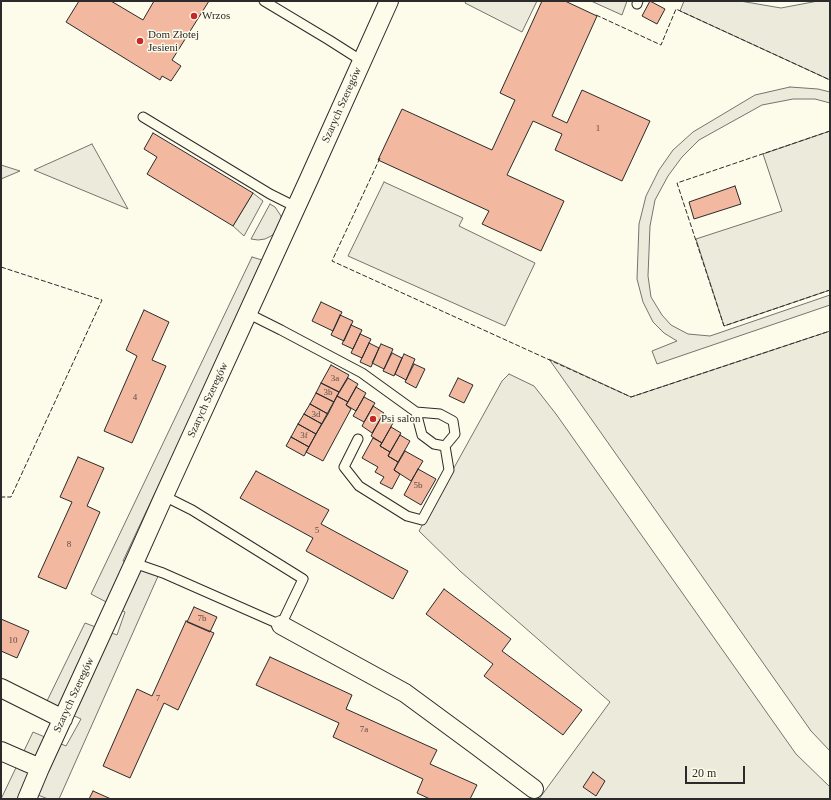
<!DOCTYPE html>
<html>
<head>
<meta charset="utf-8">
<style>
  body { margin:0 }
  #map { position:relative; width:831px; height:800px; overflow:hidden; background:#fdfbea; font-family:"Times New Roman",serif }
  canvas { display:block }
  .frame { position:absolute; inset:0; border:2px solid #2b2b2b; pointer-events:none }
  .scale { position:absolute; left:685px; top:766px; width:60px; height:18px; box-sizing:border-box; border:2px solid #2b2b2b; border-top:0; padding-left:5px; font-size:12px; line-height:14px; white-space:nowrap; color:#2b2b2b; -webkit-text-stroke:3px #fdfbea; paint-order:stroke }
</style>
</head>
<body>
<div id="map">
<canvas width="831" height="800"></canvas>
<div class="frame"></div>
<div class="scale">20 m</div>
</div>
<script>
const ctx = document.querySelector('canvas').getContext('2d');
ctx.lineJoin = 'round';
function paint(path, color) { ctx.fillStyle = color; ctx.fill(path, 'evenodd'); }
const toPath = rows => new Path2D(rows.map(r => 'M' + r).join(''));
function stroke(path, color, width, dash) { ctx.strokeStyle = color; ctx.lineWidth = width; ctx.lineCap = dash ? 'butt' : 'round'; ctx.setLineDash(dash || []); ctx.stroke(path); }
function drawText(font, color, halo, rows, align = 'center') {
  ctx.font = font + ' "Times New Roman",serif'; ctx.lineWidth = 3; ctx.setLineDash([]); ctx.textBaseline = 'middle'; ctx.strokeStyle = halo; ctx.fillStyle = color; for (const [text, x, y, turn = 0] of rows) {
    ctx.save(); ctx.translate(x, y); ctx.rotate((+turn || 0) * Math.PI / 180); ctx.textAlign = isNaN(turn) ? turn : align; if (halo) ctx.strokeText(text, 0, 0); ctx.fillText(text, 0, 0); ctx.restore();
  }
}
const green = toPath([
  [684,1,740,1,781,8,818,1,830,1,830,80,680,11,684,1],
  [790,87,818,89,830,92,830,103,815,99,793,99,762,105,699,140,682,157,668,176,655,200,650,226,648,276,651,297,662,315,671,325,688,334,710,336,830,295,830,305,657,364,652,351,677,341,664,333,653,322,643,302,637,279,639,224,646,196,659,170,673,150,693,132,755,95,790,87],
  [830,131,830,290,724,326,696,239,782,211,763,154,830,131],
  [92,144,128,209,34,170,92,144],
  [1,165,20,171,1,179,1,165],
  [253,193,263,201,244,236,233,226,253,193],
  [270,204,275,207,281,216,281,223,276,232,271,236,265,239,258,240,251,239,270,204],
  [830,331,830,751,811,731,549,359,631,397,830,331],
  [509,374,534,386,556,414,796,754,830,787,830,799,539,799,610,702,460,571,419,531,502,381,509,374]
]);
const parking = toPath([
  [466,1,537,1,522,32,465,3,466,1],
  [591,1,627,1,622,15,591,1],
  [384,182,463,218,459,226,535,263,505,326,348,256,384,182],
  [252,257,262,260,227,339,123,561,159,574,59,799,48,799,23,789,17,799,1,799,33,732,66,746,81,719,46,703,85,623,117,635,125,612,91,594,252,257]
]);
const building = toPath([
  [79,1,111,1,143,20,154,1,209,1,172,60,181,66,171,81,162,76,160,80,66,22,79,1],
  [542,1,565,1,597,16,552,116,567,123,582,90,650,121,622,181,555,150,562,134,533,121,507,175,564,201,541,251,482,224,489,211,378,160,402,109,492,150,515,100,500,93,542,1],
  [650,1,665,9,657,24,642,16,650,1],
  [153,133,253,193,233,226,147,174,157,157,144,149,153,133],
  [735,186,741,204,694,219,689,202,735,186],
  [321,302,342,312,333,331,312,321,321,302],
  [144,310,169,322,152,360,166,366,132,443,104,431,137,356,126,350,144,310],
  [340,315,353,321,344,341,331,335,340,315],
  [351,325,362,330,353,349,342,344,351,325],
  [360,334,371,339,362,358,351,353,360,334],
  [369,343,379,348,371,367,360,362,369,343],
  [381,344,393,349,384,369,372,363,381,344],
  [392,353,402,358,394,376,383,371,392,353],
  [404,354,415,359,406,380,395,374,404,354],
  [414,364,425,369,416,388,405,382,414,364],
  [331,365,349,375,339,392,321,383,331,365],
  [348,378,358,384,348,402,337,396,348,378],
  [458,378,473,385,464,403,449,396,458,378],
  [321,383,339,392,334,402,316,393,321,383],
  [356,387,366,393,356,411,346,405,356,387],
  [316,393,334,402,328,414,310,404,316,393],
  [337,396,348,402,346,405,351,409,323,461,306,452,337,396],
  [364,397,375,403,364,422,353,416,364,397],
  [310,404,328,414,322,424,304,414,310,404],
  [373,406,384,413,372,433,362,426,373,406],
  [304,414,322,424,316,434,298,424,304,414],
  [382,416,393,423,382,443,371,436,382,416],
  [298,424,316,434,309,447,291,437,298,424],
  [391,427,401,433,390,452,380,446,391,427],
  [400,435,410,441,398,462,388,456,400,435],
  [291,437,309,447,304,456,286,446,291,437],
  [373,438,382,443,380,446,390,452,388,456,398,462,394,470,400,474,392,489,380,483,384,477,375,472,378,467,362,458,373,438],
  [405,451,423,461,411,481,394,470,405,451],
  [78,457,104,468,87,506,100,512,66,589,38,577,72,502,60,497,78,457],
  [418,469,436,479,421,505,404,495,418,469],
  [256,471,329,510,321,524,408,571,393,599,306,551,313,538,240,498,256,471],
  [444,589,511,639,502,651,582,710,563,735,484,676,493,664,426,614,444,589],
  [194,607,217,617,210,632,187,622,194,607],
  [1,619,29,631,17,658,1,651,1,619],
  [186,621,214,633,178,710,164,703,130,778,103,766,137,689,152,696,186,621],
  [270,657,352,695,346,709,437,750,430,764,477,785,470,799,430,799,417,793,423,779,333,737,339,723,256,685,270,657],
  [593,772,605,781,596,796,583,787,593,772],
  [93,791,111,799,89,799,93,791]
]);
const service = toPath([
  [264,1,329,40,362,61],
  [637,4,638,1],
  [143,117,270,194,296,207],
  [247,313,281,330,362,373,416,412,440,414,453,421,455,434,445,446,434,444,422,435,416,412],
  [358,439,344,467,359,486,407,516,422,520,449,470,445,446],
  [134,563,163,573,281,625,303,579,192,510,164,496]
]);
const minor = toPath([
  [281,625,405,693,477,746,534,789],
  [1,688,63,719],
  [1,751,40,768],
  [27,799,40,768,134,563,164,496,309,179,389,1]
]);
const fence = toPath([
  [596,15,661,45,676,9,830,80],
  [830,131,677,183,724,326,830,290],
  [380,158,332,261,631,397,830,331],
  [1,267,102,300,11,497,1,497]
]);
const markers = [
  [194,16,4,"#c62828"],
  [140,41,4,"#c62828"],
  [373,419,4,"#c62828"]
];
const numberNames = [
  ["1",598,129],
  ["3a",335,379],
  ["3b",328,393],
  ["4",135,398],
  ["3d",316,415],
  ["3f",304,436],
  ["5b",418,486],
  ["5",317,531],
  ["8",69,545],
  ["7b",202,619],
  ["10",13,641],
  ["7",158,699],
  ["7a",364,730]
];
const poiNames = [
  ["Wrzos",202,16],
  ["Dom Złotej",148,35],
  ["Jesieni",148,48],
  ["Psi salon",381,419]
];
const streetNames = [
  ["Szarych Szeregów",342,105,-66],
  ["Szarych Szeregów",208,400,-65],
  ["Szarych Szeregów",74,695,-65]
];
paint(green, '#ecebdb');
stroke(green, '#74746e', 1);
paint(parking, '#eceadb');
stroke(parking, '#74746e', 1);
paint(building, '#f2b8a0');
stroke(building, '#2b2b2b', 1);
stroke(service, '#2b2b2b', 11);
stroke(minor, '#2b2b2b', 20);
stroke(service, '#fdfbea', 9);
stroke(minor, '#fdfbea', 18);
stroke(fence, '#2b2b2b', 1, [5, 2]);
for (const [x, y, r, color] of markers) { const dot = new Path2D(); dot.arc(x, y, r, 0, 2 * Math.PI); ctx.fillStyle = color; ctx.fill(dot); stroke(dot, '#fdfbea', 1.5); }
drawText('9px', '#5d4e48', null, numberNames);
drawText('11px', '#2b2b2b', '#fdfbea', poiNames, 'left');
drawText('11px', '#2b2b2b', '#fdfbea', streetNames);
</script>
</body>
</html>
